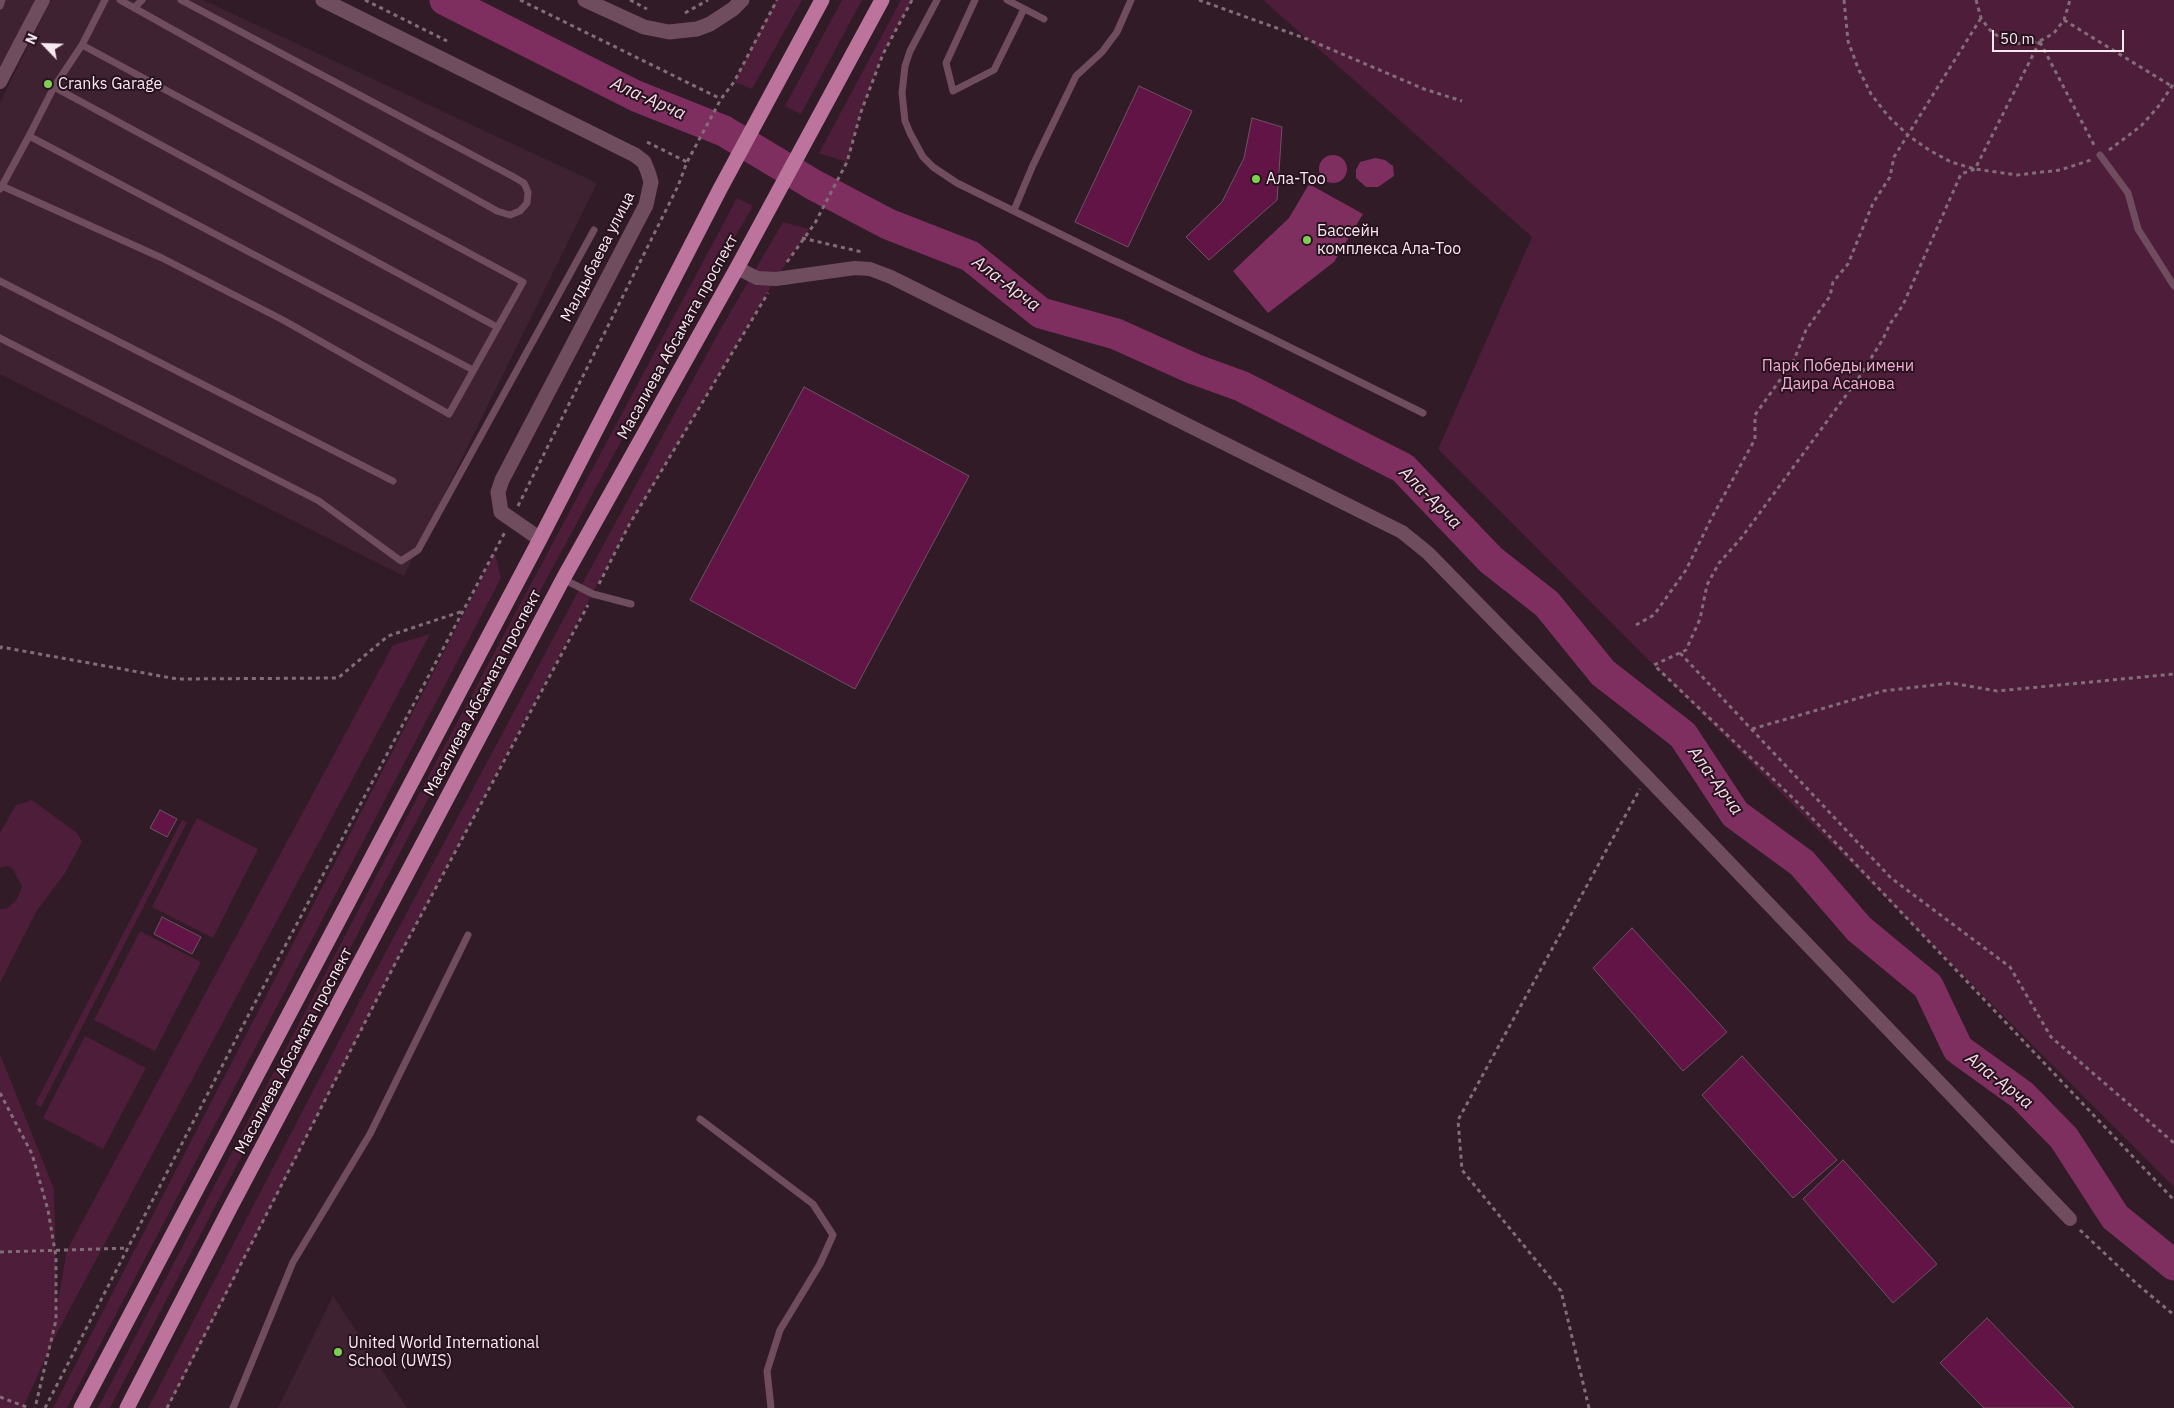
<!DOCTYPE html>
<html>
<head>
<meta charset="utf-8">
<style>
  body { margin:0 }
  #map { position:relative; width:2174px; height:1408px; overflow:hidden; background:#311b27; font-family:"IBM Plex Sans",sans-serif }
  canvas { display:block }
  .north { position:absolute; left:20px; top:20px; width:50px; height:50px; -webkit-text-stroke:4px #27121e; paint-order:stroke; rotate:294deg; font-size:14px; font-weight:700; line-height:20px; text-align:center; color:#f8e8f0 }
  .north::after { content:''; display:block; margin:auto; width:18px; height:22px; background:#f8e8f0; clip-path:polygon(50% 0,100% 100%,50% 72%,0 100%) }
  .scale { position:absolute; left:1992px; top:30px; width:132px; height:22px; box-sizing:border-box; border:2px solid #f8e8f0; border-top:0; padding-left:6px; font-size:15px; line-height:18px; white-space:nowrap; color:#f8e8f0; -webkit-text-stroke:4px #27121e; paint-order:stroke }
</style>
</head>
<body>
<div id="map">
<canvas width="2174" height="1408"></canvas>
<div class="north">N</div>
<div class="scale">50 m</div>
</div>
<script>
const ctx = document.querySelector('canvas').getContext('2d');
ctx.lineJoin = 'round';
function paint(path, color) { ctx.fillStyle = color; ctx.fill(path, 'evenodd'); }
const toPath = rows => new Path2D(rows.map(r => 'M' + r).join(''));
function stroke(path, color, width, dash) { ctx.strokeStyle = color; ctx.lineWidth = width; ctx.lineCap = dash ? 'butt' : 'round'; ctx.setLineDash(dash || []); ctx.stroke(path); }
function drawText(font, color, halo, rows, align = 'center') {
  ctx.font = font + ' "IBM Plex Sans",sans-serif'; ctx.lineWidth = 4; ctx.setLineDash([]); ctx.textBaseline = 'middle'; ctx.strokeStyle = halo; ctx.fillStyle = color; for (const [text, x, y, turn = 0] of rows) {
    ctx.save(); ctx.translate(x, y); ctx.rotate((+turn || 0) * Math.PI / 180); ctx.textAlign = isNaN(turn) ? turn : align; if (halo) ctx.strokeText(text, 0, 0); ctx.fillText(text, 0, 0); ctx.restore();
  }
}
const built = toPath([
  [0,0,37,0,0,67],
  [51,0,203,0,597,183,404,576,0,374,0,103],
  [333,1296,407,1408,278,1408]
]);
const green = toPath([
  [776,0,802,0,752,89,734,82],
  [842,0,862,0,801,114,785,106],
  [901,0,912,0,883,54,861,112,847,162,819,153],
  [1263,0,2174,0,2174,1187,1438,449,1532,237],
  [737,198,753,206,685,323,439,778,110,1408,98,1408,430,773],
  [783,222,809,229,776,279,629,525,398,958,168,1408,148,1408,366,989,580,588,720,330],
  [495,553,501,578,67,1408,53,1408],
  [430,634,57,1333,23,1408,0,1408,0,1054,54,1189,57,1306,67,1250,393,645],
  [32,800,77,833,82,842,65,873,36,912,0,983,0,909,6,909,11,905,17,899,22,886,12,868,7,866,0,868,0,833,16,805],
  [197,818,258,849,213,938,152,907],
  [182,820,187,822,41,1107,35,1104],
  [140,931,201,962,155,1051,94,1020],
  [85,1036,146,1068,103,1149,43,1118]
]);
const water = toPath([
  '1319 169a14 14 0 1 1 28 0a14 14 0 1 1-28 0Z',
  [1375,158,1385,160,1393,166,1394,176,1378,187,1366,187,1356,178,1356,170,1360,162],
  [1309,184,1363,214,1334,262,1268,313,1233,271,1289,218]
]);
const river = toPath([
  [445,0,636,96,724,131,814,185,888,224,970,256,1041,313,1116,334,1194,369,1241,386,1403,468,1491,560,1547,604,1603,673,1683,735,1735,814,1802,863,1859,929,1928,986,1958,1049,2022,1095,2064,1138,2115,1217,2174,1265]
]);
const building = toPath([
  [1139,86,1192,111,1128,247,1075,222,1139,86],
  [1252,118,1282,127,1277,200,1209,260,1186,237,1222,202,1244,158,1252,118],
  [804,387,969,476,855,689,690,600,804,387],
  [160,810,177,819,167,837,150,828,160,810],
  [162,917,201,937,192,954,154,934,162,917],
  [1632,928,1727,1032,1683,1071,1593,968,1632,928],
  [1742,1056,1837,1160,1793,1198,1702,1095,1742,1056],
  [1843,1160,1937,1264,1893,1303,1803,1199,1843,1160],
  [1987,1318,2074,1408,1984,1408,1940,1363,1987,1318]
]);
const path = toPath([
  [365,0,447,41],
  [520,0,721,99],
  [630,0,647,9],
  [1199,0,1307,39,1424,89,1462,101],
  [1844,0,1848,41,1858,68,1871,94,1888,116,1909,136,1929,150,1951,162,1975,169,2017,175,2060,170,2091,160],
  [1976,0,1981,18,1989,29,2000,38,2013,43,2027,44,2040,41,2054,33,2064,20,2070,0],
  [685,13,708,0],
  [2064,20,2173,87],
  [2040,41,1975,169,1961,174,1903,305,1890,324,1883,339,1858,379,1742,537,1719,563,1707,585,1700,619,1686,650,1654,665,1794,799,2174,1200],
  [2040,42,2094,145],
  [647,142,687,162],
  [2109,150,2141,126,2158,107,2174,83],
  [802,238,862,252],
  [787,262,815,223,847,162,861,112,883,54,912,0],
  [518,506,678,186,687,162,721,99,734,82,777,0],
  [599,584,629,525,768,293],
  [1636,625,1654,615,1686,570,1711,519,1755,439,1755,415,1794,360,1806,330,1830,296,1833,282,1848,264,1873,203,1890,177,1894,157,1981,18],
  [0,649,1,647,177,679,338,678,388,636,463,611],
  [1680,653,1891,878,2010,967,2051,1037,2174,1143],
  [1752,729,1883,691,1951,683,1997,691,2174,674],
  [0,1093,32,1154,48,1210,56,1257,56,1320,35,1408],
  [2080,1230,2137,1284,2174,1315],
  [0,1252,128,1248],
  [0,1397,29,1408],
  [45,1408,249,1014,505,532],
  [167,1408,398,958,588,605],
  [1589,1408,1561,1291,1462,1170,1458,1120,1640,789]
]);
const service = toPath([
  [120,0,497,211,510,215,520,211,527,203,528,192,524,183,512,176,181,0],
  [937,0,910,51,905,66,902,93,905,121,910,133,923,157,933,167,957,183,1423,413],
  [975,0,946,63,953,91,994,70,1024,9],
  [1007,0,1044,19],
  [0,6,2,0],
  [134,8,142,0],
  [54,87,82,45],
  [29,136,54,87,497,327],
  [2100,155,2128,193,2138,229,2174,286],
  [2,186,29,136,473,370],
  [0,189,2,186,162,258,283,320,449,414,523,282,82,45,105,0],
  [1014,210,1033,165,1076,76,1102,52,1117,32,1131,0],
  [0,281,393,481],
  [0,338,319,501,401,561,418,550,594,230],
  [563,579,593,594,631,604],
  [700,1119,813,1204,833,1235,820,1264,780,1330,767,1371,771,1408],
  [233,1408,293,1262,370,1134,468,935]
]);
const minor = toPath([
  [0,82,43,0],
  [737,268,757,278,776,279,855,268,870,269,891,277,1402,532,1428,553,1647,777,2070,1219]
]);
const tertiary = toPath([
  [323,0,635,155,644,162,648,172,651,182,646,205,502,480,498,492,501,512,540,539],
  [585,0,644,27,669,32,697,29,710,24,733,9,742,0]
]);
const primary = toPath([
  [81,1408,540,539,720,189,822,0],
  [127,1408,230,1208,563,579,737,268,882,0]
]);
const markers = [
  [48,84,5,"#7ed053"],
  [1256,179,5,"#7ed053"],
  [1307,240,5,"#7ed053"],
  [338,1352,5,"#7ed053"]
];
const poiNames = [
  ["Cranks Garage",58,84],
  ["Ала-Тоо",1266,179],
  ["Бассейн",1317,231],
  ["комплекса Ала-Тоо",1317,249],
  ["United World International",348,1343],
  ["School (UWIS)",348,1361]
];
const streetNames = [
  ["Малдыбаева улица",598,257,-63],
  ["Масалиева Абсамата проспект",678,337,-61],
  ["Масалиева Абсамата проспект",483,693,-62],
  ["Масалиева Абсамата проспект",294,1051,-62]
];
const parkNames = [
  ["Парк Победы имени",1838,366],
  ["Даира Асанова",1838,384]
];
const waterNames = [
  ["Ала-Арча",648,99,24],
  ["Ала-Арча",1006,284,37],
  ["Ала-Арча",1430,498,45],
  ["Ала-Арча",1715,781,54],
  ["Ала-Арча",1999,1081,38]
];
paint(built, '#3e2232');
paint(green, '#4d1d39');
paint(water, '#7f2f5f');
stroke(river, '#7f2f5f', 31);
paint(building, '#631447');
stroke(building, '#6d5361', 1);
stroke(path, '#826e79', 3, [4, 4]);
stroke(service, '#704c5f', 7);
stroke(minor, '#704c5f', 14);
stroke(tertiary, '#704c5f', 15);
stroke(primary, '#bc739c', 15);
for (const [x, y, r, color] of markers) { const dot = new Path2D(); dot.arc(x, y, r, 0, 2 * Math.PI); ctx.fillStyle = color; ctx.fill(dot); stroke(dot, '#27121e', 2); }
drawText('16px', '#f8e8f0', '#27121e', poiNames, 'left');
drawText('16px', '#f8e8f0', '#27121e', streetNames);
drawText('16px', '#f4afd4', '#27121e', parkNames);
drawText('italic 18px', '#f3dbe7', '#27121e', waterNames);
</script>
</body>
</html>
